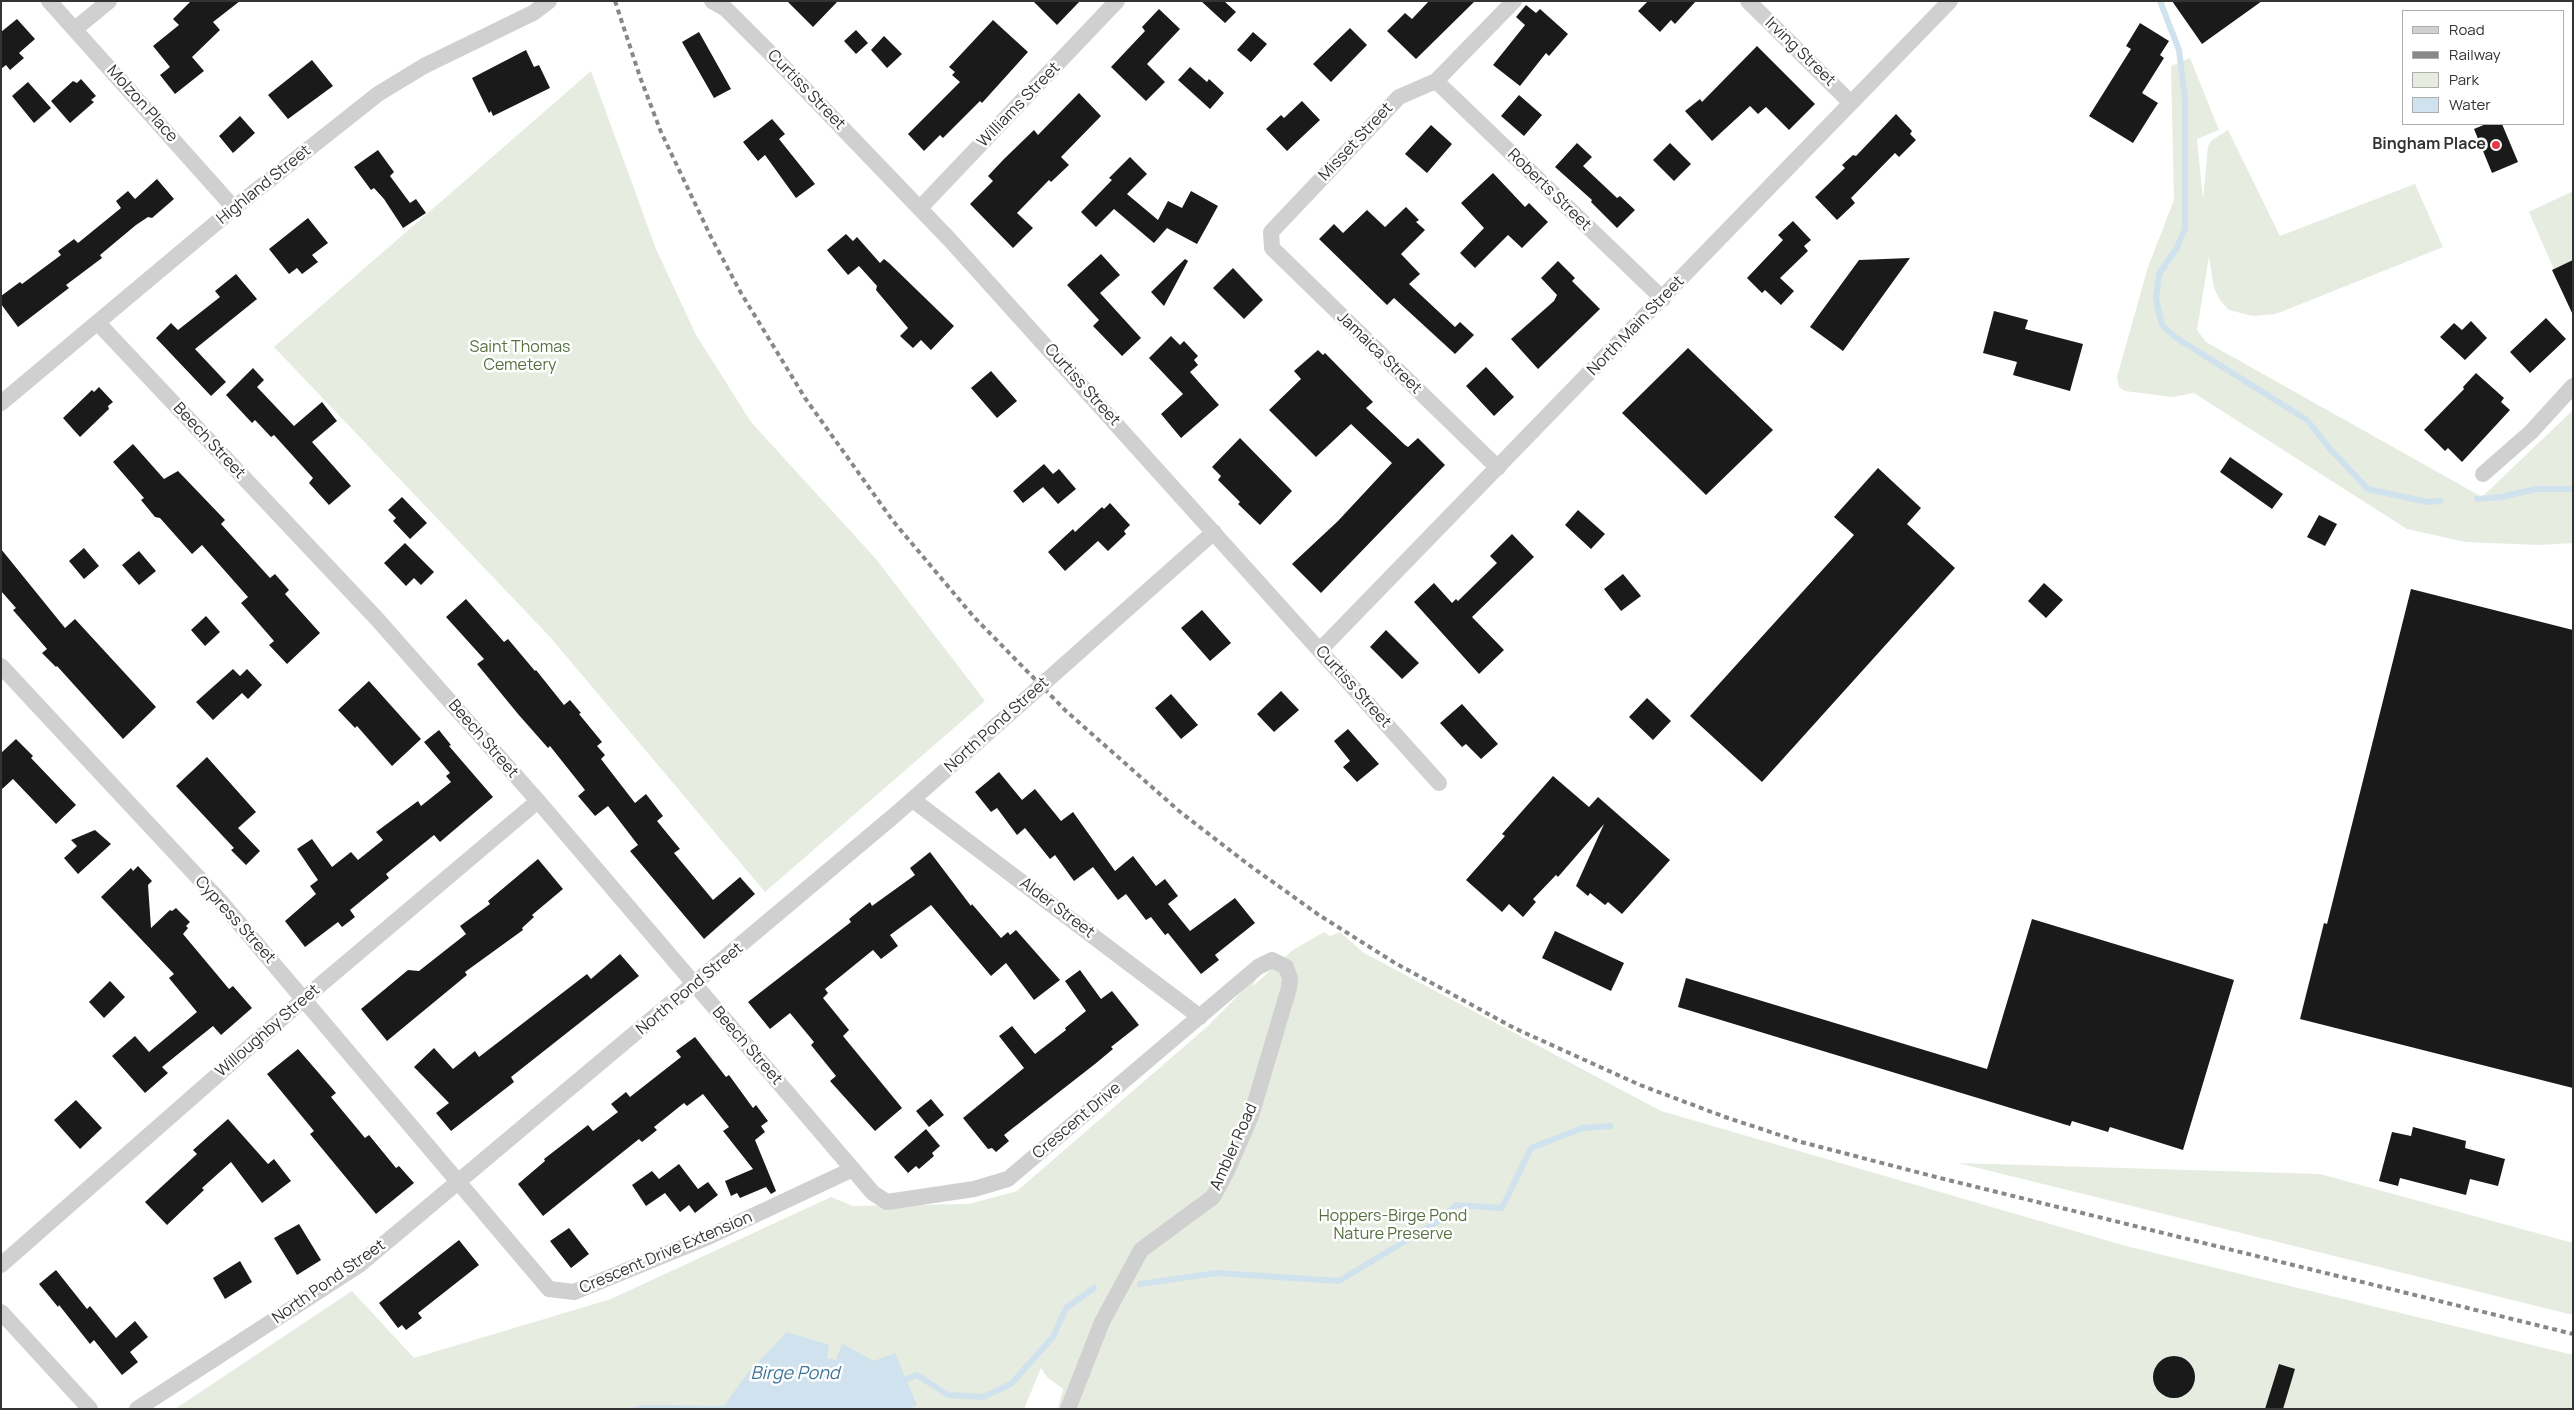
<!DOCTYPE html>
<html>
<head>
<meta charset="utf-8">
<style>
  body { margin:0 }
  #map { position:relative; width:2574px; height:1410px; overflow:hidden; background:#fff; font-family:Manrope,sans-serif }
  canvas { display:block }
  .frame { position:absolute; inset:0; border:2px solid #333; pointer-events:none }
  .legend { position:absolute; left:2402px; top:10px; width:162px; height:115px; box-sizing:border-box; background:#fff; border:1px solid #adadad; margin:0; padding:6px 9px; list-style:none; font-size:15px; color:#333 }
  .legend li { display:flex; align-items:center; gap:10px; height:25px }
  .legend b { width:25px; border:1px solid #adadad }
</style>
</head>
<body>
<div id="map">
<canvas width="2574" height="1410"></canvas>
<div class="frame"></div>
<ul class="legend">
<li><b style="height:6px;background:#d0d0d0"></b>Road</li>
<li><b style="height:6px;background:#888"></b>Railway</li>
<li><b style="height:14px;background:#e6ecdf"></b>Park</li>
<li><b style="height:14px;background:#cfe2ee"></b>Water</li>
</ul>
</div>
<script>
const ctx = document.querySelector('canvas').getContext('2d');
ctx.lineJoin = 'round';
function paint(path, color) { ctx.fillStyle = color; ctx.fill(path, 'evenodd'); }
const toPath = rows => new Path2D(rows.map(r => 'M' + r).join(''));
function stroke(path, color, width, dash) { ctx.strokeStyle = color; ctx.lineWidth = width; ctx.lineCap = dash ? 'butt' : 'round'; ctx.setLineDash(dash || []); ctx.stroke(path); }
function drawText(font, color, halo, rows, align = 'center') {
  ctx.font = font + ' Manrope,sans-serif'; ctx.lineWidth = 5; ctx.setLineDash([]); ctx.textBaseline = 'middle'; ctx.strokeStyle = halo; ctx.fillStyle = color; for (const [text, x, y, turn = 0] of rows) {
    ctx.save(); ctx.translate(x, y); ctx.rotate((+turn || 0) * Math.PI / 180); ctx.textAlign = isNaN(turn) ? turn : align; if (halo) ctx.strokeText(text, 0, 0); ctx.fillText(text, 0, 0); ctx.restore();
  }
}
const green = toPath([
  [2190,58,2219,130,2197,139,2203,200,2208,146,2212,140,2228,130,2280,236,2415,184,2443,247,2276,314,2253,316,2229,310,2220,300,2214,288,2209,256,2197,330,2206,342,2482,497,2573,410,2573,543,2540,545,2466,542,2407,529,2194,393,2173,397,2125,391,2119,387,2117,377,2148,267,2174,200,2171,66],
  [591,71,656,249,696,335,751,422,876,559,985,701,765,892,550,637,274,347],
  [2573,191,2573,263,2555,272,2529,212],
  [1324,932,1330,936,1340,932,1364,953,1661,1111,2126,1246,2573,1355,2573,1409,1058,1409,1063,1389,1047,1377,1041,1368,1024,1409,175,1409,352,1291,414,1358,611,1299,831,1197,853,1206,969,1204,1017,1191,1208,1026,1257,976,1253,986,1293,950],
  [1958,1163,2320,1174,2573,1243,2573,1315]
]);
const water = toPath([
  [787,1332,829,1345,827,1358,836,1360,842,1344,874,1361,895,1353,917,1405,909,1409,626,1409,643,1405,724,1406,747,1374]
]);
const stream = toPath([
  [2160,1,2179,50,2185,99,2185,229,2176,249,2159,274,2156,299,2162,325,2175,337,2307,420,2331,450,2368,489,2427,502,2440,501],
  [2477,499,2501,497,2536,489,2573,489],
  [1140,1284,1217,1273,1339,1281,1440,1220,1456,1205,1502,1208,1531,1148,1583,1128,1610,1126],
  [899,1382,917,1375,948,1395,983,1397,1011,1384,1053,1337,1066,1308,1094,1288]
]);
const building = toPath([
  [191,1,240,1,213,22,220,30,192,57,204,71,175,94,160,75,170,67,153,46,179,25,173,19],
  [787,1,838,1,813,27],
  [1033,1,1080,1,1057,25],
  [1201,1,1224,1,1236,12,1225,23],
  [1429,1,1475,1,1416,59,1387,31,1405,13,1412,19],
  [1648,1,1696,1,1675,24,1671,20,1660,32,1638,11],
  [2172,1,2262,1,2202,44],
  [1526,5,1536,13,1540,9,1568,34,1549,56,1546,53,1520,86,1493,65,1525,25,1516,17],
  [1159,9,1180,29,1147,64,1165,82,1146,101,1111,67,1145,31,1142,27],
  [17,19,35,39,19,53,24,58,10,70,6,65,1,69,1,32],
  [993,20,1028,52,982,103,980,101,943,138,940,135,924,151,908,134,960,82,952,75,955,72,949,67],
  [2140,23,2169,41,2160,55,2164,58,2142,93,2158,103,2133,143,2089,116,2131,49,2126,46],
  [1350,28,1367,45,1331,82,1313,64],
  [856,30,868,43,856,54,844,41],
  [699,32,731,89,714,98,682,42],
  [1253,32,1267,44,1251,62,1237,50],
  [884,36,902,54,887,68,871,50],
  [1757,46,1815,104,1789,130,1766,107,1758,114,1750,106,1712,141,1685,111,1700,99,1702,102],
  [526,50,534,67,539,65,550,88,493,116,491,111,489,113,472,78],
  [312,60,333,86,288,119,268,95],
  [1190,67,1207,82,1209,79,1224,93,1210,109,1178,80],
  [81,79,96,96,91,100,94,102,70,123,51,101,73,81,77,83],
  [28,82,51,108,34,123,12,96],
  [1079,93,1101,116,1061,157,1069,165,1051,182,1049,180,1017,213,1033,228,1013,248,970,204,993,181,988,176,1004,159,1034,130,1038,135],
  [1519,95,1542,115,1524,136,1501,116],
  [1302,101,1320,120,1287,151,1266,129,1281,115,1284,118],
  [1896,114,1912,131,1910,134,1916,140,1899,157,1895,153,1851,198,1855,203,1837,220,1815,197,1845,168,1842,165,1853,155,1856,156],
  [240,116,255,133,233,153,219,136],
  [772,119,785,134,779,139,815,184,796,198,765,155,758,161,743,142],
  [2486,124,2502,124,2518,162,2492,173,2474,129],
  [1431,125,1452,144,1427,173,1405,154],
  [1577,143,1592,157,1583,166,1617,198,1620,196,1635,210,1617,228,1591,202,1592,200,1555,167],
  [1670,143,1691,164,1674,181,1653,160],
  [378,150,394,172,390,176,410,203,416,199,426,213,403,228,384,199,374,188,371,190,354,167],
  [1130,157,1147,174,1127,194,1158,220,1168,201,1182,208,1191,191,1218,206,1197,244,1165,227,1167,228,1154,243,1114,209,1096,227,1081,212,1112,180,1109,178],
  [1493,173,1525,207,1529,203,1548,222,1522,248,1508,235,1475,268,1460,253,1484,228,1461,203],
  [157,179,174,199,152,218,148,217,136,225,100,255,102,258,66,285,69,288,18,327,1,304,1,296,20,282,22,284,61,255,58,251,74,239,78,243,121,208,116,201,128,191,135,199],
  [1406,207,1419,220,1416,222,1425,230,1401,254,1420,274,1409,284,1455,327,1460,322,1474,335,1455,354,1394,298,1387,305,1319,239,1334,224,1343,233,1367,210,1385,227],
  [308,218,328,243,312,255,318,262,302,274,297,268,289,274,269,249],
  [1793,221,1811,240,1804,246,1808,251,1780,278,1794,291,1781,305,1765,290,1762,293,1747,278,1783,240,1778,235],
  [846,234,853,241,857,237,880,263,884,259,889,263,954,326,931,350,921,340,913,348,900,336,908,328,876,290,877,286,859,266,848,275,827,250],
  [1101,254,1120,275,1100,293,1141,338,1122,356,1093,326,1099,320,1067,285],
  [1910,258,1843,351,1810,327,1859,260],
  [1185,259,1188,261,1164,306,1151,292],
  [2573,260,2573,315,2552,270],
  [1558,261,1575,278,1572,281,1600,309,1538,369,1511,339,1554,301,1557,295,1541,278],
  [1233,268,1263,300,1244,319,1213,288],
  [236,274,257,299,195,349,226,382,211,396,156,338,171,323,178,330,220,297,215,291],
  [1994,311,2028,320,2025,329,2083,344,2070,391,2013,375,2017,362,1983,353],
  [2546,318,2566,339,2530,373,2510,352],
  [2471,321,2487,338,2465,360,2440,337,2454,323,2462,330],
  [1171,336,1180,345,1184,341,1198,356,1194,360,1198,365,1190,372,1219,405,1181,438,1161,414,1183,394,1149,358],
  [1688,348,1773,430,1706,495,1622,413],
  [1318,350,1323,355,1325,353,1373,402,1366,408,1405,445,1408,447,1418,438,1445,465,1321,593,1292,564,1338,521,1392,463,1351,424,1316,457,1269,410,1301,379,1294,371],
  [1486,367,1514,397,1494,416,1466,386],
  [253,368,264,380,257,387,294,426,322,402,337,421,312,442,351,486,329,505,309,483,313,478,274,435,271,437,255,420,252,423,226,395],
  [991,371,1017,401,997,418,971,388],
  [2476,373,2504,398,2501,402,2510,410,2462,462,2448,448,2445,451,2424,430,2464,389,2463,387],
  [99,387,113,402,108,406,109,409,80,437,63,418,92,390,94,392],
  [1240,438,1292,491,1260,525,1238,504,1240,502,1218,480,1221,476,1212,467],
  [133,444,164,479,178,471,225,520,221,524,270,578,275,574,289,590,285,594,320,633,287,664,269,645,274,641,241,603,248,597,202,545,192,554,160,518,155,517,141,500,144,498,113,462],
  [2230,457,2283,494,2272,509,2220,472],
  [1044,464,1053,474,1059,469,1076,489,1058,504,1043,487,1023,503,1013,491],
  [1878,468,1921,508,1907,524,1955,568,1762,782,1690,716,1854,535,1834,517],
  [402,497,427,523,410,539,393,521,396,518,388,510],
  [1110,503,1130,525,1124,531,1126,534,1108,551,1098,541,1065,571,1048,552,1073,529,1075,532,1102,507,1104,509],
  [1578,510,1605,534,1591,549,1565,525],
  [2319,515,2337,524,2325,546,2307,537],
  [1512,534,1534,557,1472,617,1504,650,1479,674,1414,602,1434,583,1452,603,1456,599,1458,601,1497,563,1490,556],
  [405,543,434,572,421,585,414,578,406,586,384,563],
  [84,548,99,566,84,579,69,561],
  [1,549,65,628,75,619,156,707,123,739,57,666,56,667,42,653,47,649,13,610,16,608,1,591],
  [139,551,156,571,139,585,122,565],
  [1623,574,1641,596,1621,611,1604,589],
  [2044,583,2063,600,2046,618,2028,601],
  [2411,589,2573,630,2573,1088,2300,1019,2324,923,2327,924],
  [466,599,504,642,508,639,535,671,536,670,564,705,570,700,581,713,579,714,602,742,597,746,605,755,601,759,635,803,646,794,663,816,657,821,680,849,674,853,713,900,740,877,755,894,704,939,630,851,638,845,608,806,595,816,578,796,585,790,550,746,548,748,518,714,477,664,484,659,446,617],
  [1202,610,1231,643,1210,661,1181,628],
  [206,616,220,632,205,646,191,630],
  [1386,630,1419,663,1402,679,1370,647],
  [233,669,240,676,247,669,262,685,248,699,242,693,213,720,196,702],
  [369,681,421,739,392,766,357,726,355,728,338,710],
  [1281,691,1299,710,1274,732,1257,714],
  [1171,694,1198,725,1181,739,1155,708],
  [1647,698,1671,721,1653,740,1629,717],
  [1462,704,1498,744,1481,759,1466,744,1462,747,1440,723],
  [1348,729,1379,764,1357,782,1343,767,1350,761,1334,741],
  [439,730,451,745,449,746,493,797,440,842,434,835,386,874,389,878,350,910,355,917,342,927,338,922,305,947,285,921,316,894,310,886,318,880,297,849,312,839,332,867,351,852,358,860,383,840,376,832,418,801,421,806,451,782,446,776,450,773,424,742],
  [16,739,33,756,31,758,76,805,56,824,13,779,1,790,1,753],
  [207,757,256,812,238,828,260,851,246,865,231,850,234,848,176,786],
  [999,772,1022,800,1035,789,1061,821,1073,812,1115,871,1133,856,1156,886,1165,879,1178,896,1168,904,1190,931,1235,898,1255,923,1215,955,1219,960,1201,974,1168,933,1165,935,1151,917,1146,920,1126,894,1118,900,1093,867,1074,881,1055,855,1050,859,1025,828,1017,835,997,808,991,812,975,792],
  [1553,776,1589,807,1598,797,1670,860,1622,914,1608,902,1605,905,1590,893,1588,896,1576,886,1604,824,1558,877,1556,875,1533,899,1536,902,1523,917,1509,904,1502,912,1466,880,1505,836,1502,834],
  [95,830,111,844,78,874,64,858,77,846,71,840],
  [930,852,971,906,972,904,1001,938,1008,932,1010,935,1016,930,1060,980,1034,1000,1006,963,991,976,931,905,890,935,898,946,881,959,873,950,825,989,828,993,823,998,849,1030,843,1036,902,1108,875,1131,830,1081,836,1076,811,1045,814,1042,790,1013,770,1029,748,1002,851,922,849,919,870,902,872,906,915,875,910,868],
  [538,859,563,889,532,915,534,917,522,928,523,930,465,972,467,975,387,1041,361,1009,408,970,419,971,466,934,460,926,490,904,488,901],
  [138,866,152,881,148,885,151,928,170,910,172,911,176,908,190,922,186,926,188,928,183,934,229,989,233,986,252,1008,221,1035,213,1026,162,1067,168,1073,145,1093,112,1056,135,1036,149,1052,197,1012,169,978,174,974,101,897,131,868,133,871],
  [2032,919,2234,980,2183,1150,2110,1127,2108,1132,2072,1121,2070,1126,1678,1007,1686,978,1987,1069],
  [1555,931,1624,963,1611,991,1542,958],
  [620,954,639,976,511,1077,514,1082,451,1131,436,1113,449,1103,414,1067,434,1048,453,1069,475,1051,479,1057,587,974,591,979],
  [1080,970,1101,999,1112,991,1139,1025,1111,1047,1113,1049,1095,1064,1004,1135,1009,1141,996,1152,992,1148,988,1149,963,1118,1024,1068,999,1036,1012,1026,1035,1054,1066,1030,1065,1028,1086,1011,1065,981],
  [110,981,125,997,104,1018,89,1002],
  [695,1037,726,1077,729,1075,753,1108,756,1105,768,1121,761,1126,765,1132,755,1140,776,1191,771,1194,766,1187,740,1198,737,1193,731,1196,725,1181,753,1169,723,1131,729,1127,703,1094,687,1106,684,1103,654,1127,657,1130,642,1142,639,1139,543,1216,518,1184,545,1161,544,1159,588,1125,593,1131,618,1112,611,1104,626,1092,630,1097,681,1057,676,1051],
  [298,1049,336,1093,331,1097,365,1138,369,1135,396,1168,399,1166,414,1183,376,1214,310,1134,314,1131,267,1074],
  [931,1099,944,1115,929,1127,916,1111],
  [76,1100,102,1128,80,1149,54,1120],
  [228,1119,268,1164,274,1159,291,1181,262,1203,231,1162,202,1188,204,1190,167,1225,145,1202,197,1154,193,1150],
  [2413,1127,2466,1141,2465,1148,2505,1159,2498,1186,2470,1179,2466,1195,2400,1178,2398,1186,2379,1181,2392,1132,2411,1136],
  [926,1129,940,1146,932,1153,934,1156,919,1169,916,1166,908,1173,894,1157],
  [679,1164,698,1189,708,1182,718,1195,695,1213,689,1205,680,1212,665,1193,646,1206,632,1185,652,1171,659,1179],
  [299,1224,321,1260,297,1275,274,1238],
  [569,1228,589,1254,571,1268,550,1241],
  [459,1240,479,1265,418,1313,422,1318,406,1330,402,1325,398,1328,379,1303],
  [240,1261,252,1282,225,1299,213,1278],
  [56,1270,87,1309,90,1306,116,1338,135,1321,148,1337,130,1352,138,1362,122,1375,94,1340,90,1344,59,1305,58,1307,39,1284],
  '2153 1377a21 21 0 1 1 42 0a21 21 0 1 1-42 0Z',
  [2279,1364,2295,1369,2283,1409,2265,1409]
]);
const minor = toPath([
  [49,1,234,208],
  [712,1,726,9,774,57,950,240,1439,783],
  [1748,1,1851,103],
  [75,29,109,1],
  [1436,81,1663,299],
  [920,208,1117,1],
  [98,323,377,619,538,801,873,1193,887,1202,974,1189,1008,1179,1258,967,1272,960,1286,967,1290,978,1289,988,1251,1116,1227,1171,1213,1197,1141,1250,1102,1322,1068,1409],
  [1,403,234,208,378,94,424,66,533,13,549,1],
  [1498,468,1272,248,1271,232,1399,97,1436,81,1514,1],
  [2483,474,2531,432,2573,386],
  [1081,650,1214,532],
  [1320,650,1950,1],
  [1,666,221,902,549,1289,574,1292,708,1237,853,1169],
  [913,800,1200,1017],
  [1,1265,320,985,538,801],
  [1,1312,90,1409],
  [137,1409,359,1265,896,814,1008,715]
]);
const rail = toPath([
  [615,1,640,77,661,132,711,237,741,293,805,398,893,521,973,616,1066,711,1179,811,1249,865,1319,915,1395,963,1514,1028,1640,1085,1725,1117,1801,1142,1936,1177,2573,1334]
]);
const minorBridge = toPath([
  [1008,715,1081,650]
]);
const markers = [
  [2496,145,5,"#e63946"]
];
const streetNames = [
  ["Irving Street",1800,52,44],
  ["Curtiss Street",806,90,46],
  ["Molzon Place",142,104,48],
  ["Williams Street",1019,105,-46],
  ["Misset Street",1356,142,-47],
  ["Highland Street",264,185,-39],
  ["Roberts Street",1549,190,44],
  ["North Main Street",1636,326,-46],
  ["Jamaica Street",1379,353,44],
  ["Curtiss Street",1082,385,48],
  ["Beech Street",209,441,47],
  ["Curtiss Street",1353,687,48],
  ["North Pond Street",997,725,-42],
  ["Beech Street",483,739,49],
  ["Alder Street",1057,908,37],
  ["Cypress Street",235,920,48],
  ["North Pond Street",690,989,-40],
  ["Willoughby Street",268,1031,-41],
  ["Beech Street",747,1046,49],
  ["Crescent Drive",1077,1121,-40],
  ["Ambler Road",1234,1147,-66],
  ["Crescent Drive Extension",666,1253,-23],
  ["North Pond Street",329,1282,-35]
];
const poiNames = [
  ["Bingham Place",2486,145]
];
const parkNames = [
  ["Saint Thomas",520,348],
  ["Cemetery",520,366],
  ["Hoppers-Birge Pond",1393,1217],
  ["Nature Preserve",1393,1235]
];
const waterNames = [
  ["Birge Pond",795,1374]
];
paint(green, '#e6ecdf');
paint(water, '#cfe2ee');
stroke(stream, '#cfe2ee', 6);
paint(building, '#1a1a1a');
stroke(minor, '#d0d0d0', 16);
stroke(rail, '#888', 4, [5, 4]);
stroke(minorBridge, '#d0d0d0', 16);
for (const [x, y, r, color] of markers) { const dot = new Path2D(); dot.arc(x, y, r, 0, 2 * Math.PI); ctx.fillStyle = color; ctx.fill(dot); stroke(dot, '#fff', 2); }
drawText('16px', '#333', '#fff', streetNames);
drawText('bold 16px', '#333', '#fff', poiNames, 'right');
drawText('16px', '#56703f', '#fff', parkNames);
drawText('italic 18px', '#3f7597', '#fff', waterNames);
</script>
</body>
</html>
